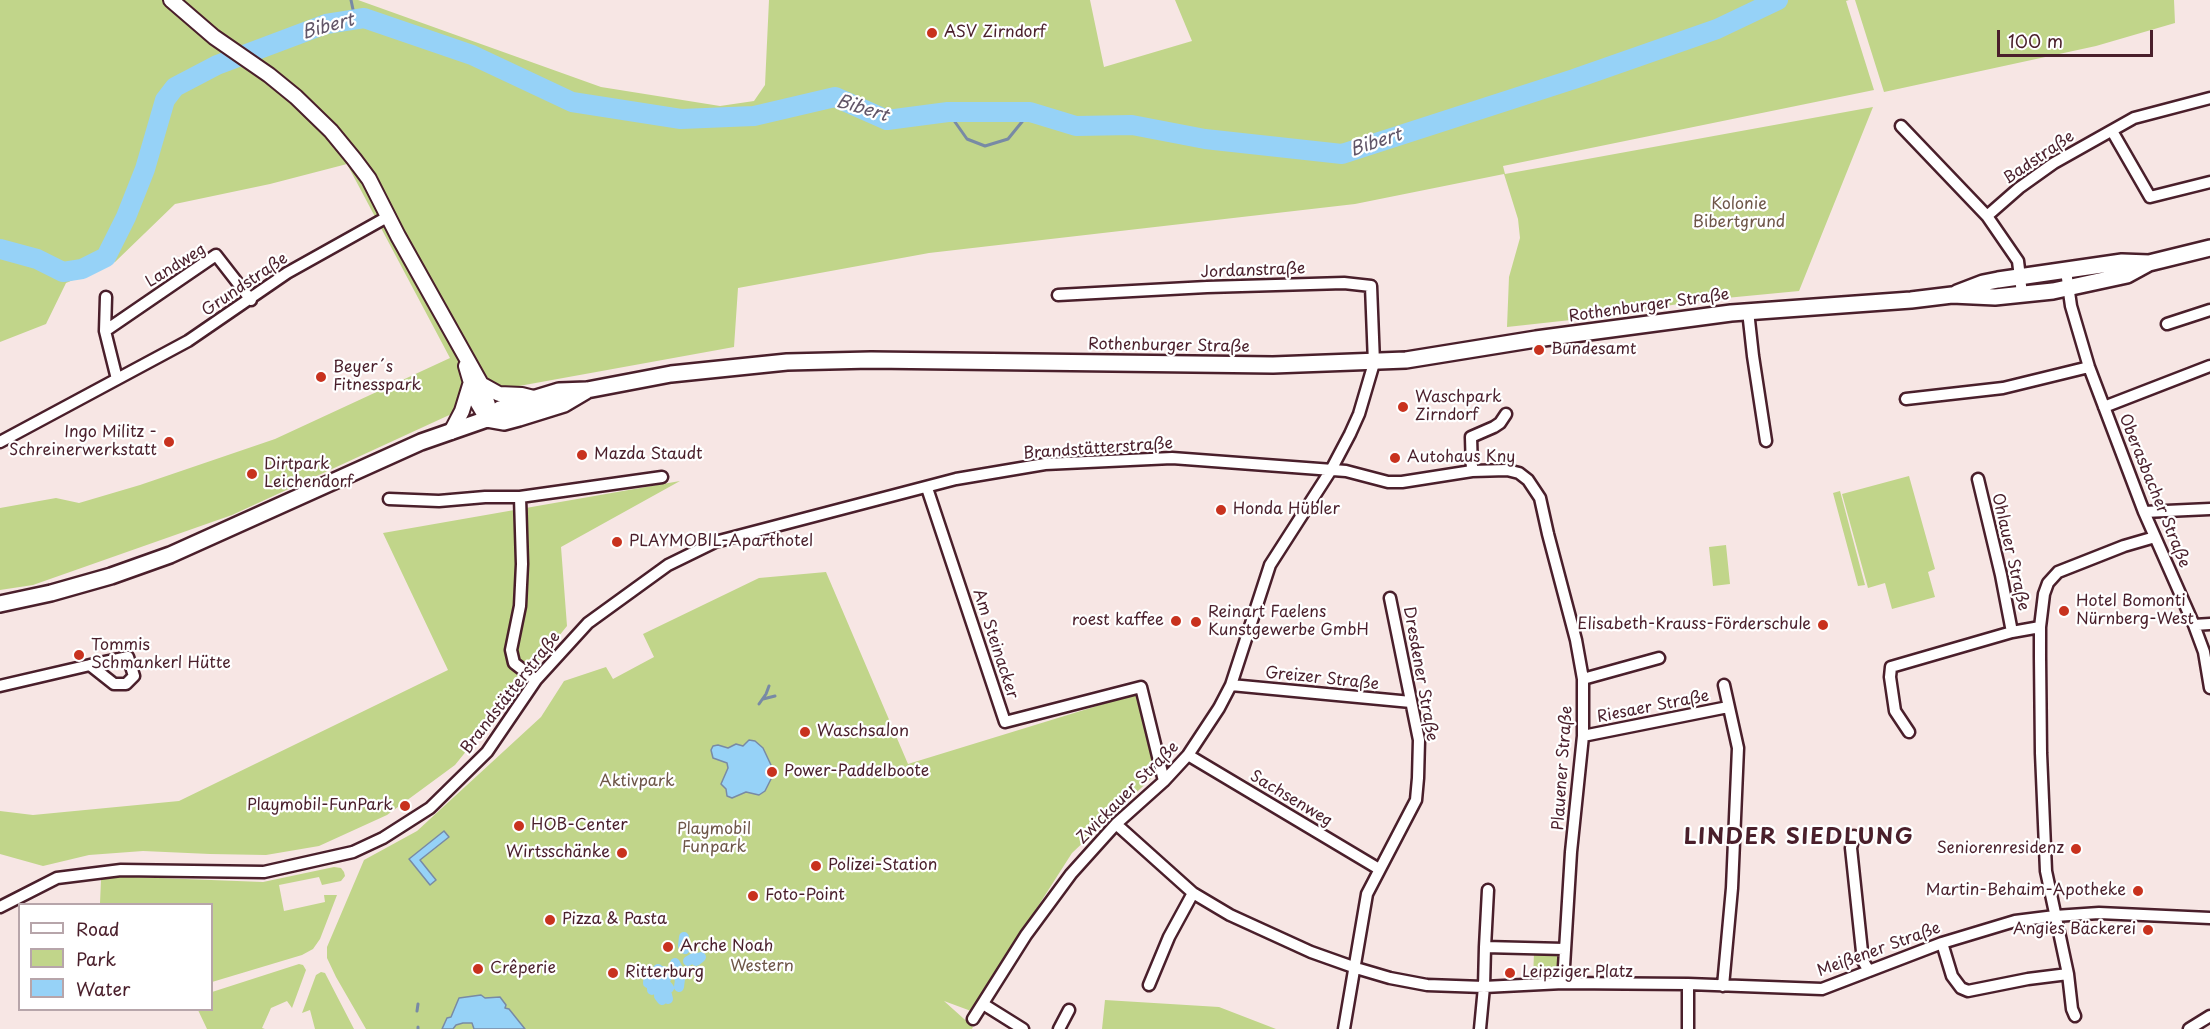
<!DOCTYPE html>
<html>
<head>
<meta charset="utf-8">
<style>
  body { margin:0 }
  #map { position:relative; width:2210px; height:1029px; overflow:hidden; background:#f7e6e4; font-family:"Playpen Sans",sans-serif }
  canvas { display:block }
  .legend { position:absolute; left:18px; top:903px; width:195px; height:108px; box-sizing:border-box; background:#fff; border:2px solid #b7a5aa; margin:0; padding:8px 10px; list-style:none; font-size:18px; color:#4a1f2b }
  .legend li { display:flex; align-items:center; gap:12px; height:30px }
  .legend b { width:30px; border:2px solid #b7a5aa }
  .scale { position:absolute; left:1997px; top:30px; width:156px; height:27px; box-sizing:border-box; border:3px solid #4a1f2b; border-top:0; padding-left:8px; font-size:18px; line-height:21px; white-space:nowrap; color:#4a1f2b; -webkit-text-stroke:4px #fff; paint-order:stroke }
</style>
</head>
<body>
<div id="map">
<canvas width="2210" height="1029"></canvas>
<ul class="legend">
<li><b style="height:8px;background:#fff"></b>Road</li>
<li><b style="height:16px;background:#c1d58a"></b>Park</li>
<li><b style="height:16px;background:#96d2f7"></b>Water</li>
</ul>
<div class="scale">100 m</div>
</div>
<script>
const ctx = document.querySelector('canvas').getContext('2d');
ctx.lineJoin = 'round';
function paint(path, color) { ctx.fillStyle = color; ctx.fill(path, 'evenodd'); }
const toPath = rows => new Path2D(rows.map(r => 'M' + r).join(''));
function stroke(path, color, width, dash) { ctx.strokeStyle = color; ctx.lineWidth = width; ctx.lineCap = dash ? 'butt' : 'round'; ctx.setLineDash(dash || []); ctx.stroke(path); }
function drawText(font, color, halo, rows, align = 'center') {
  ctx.font = font + ' "Playpen Sans",sans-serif'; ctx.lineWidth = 4.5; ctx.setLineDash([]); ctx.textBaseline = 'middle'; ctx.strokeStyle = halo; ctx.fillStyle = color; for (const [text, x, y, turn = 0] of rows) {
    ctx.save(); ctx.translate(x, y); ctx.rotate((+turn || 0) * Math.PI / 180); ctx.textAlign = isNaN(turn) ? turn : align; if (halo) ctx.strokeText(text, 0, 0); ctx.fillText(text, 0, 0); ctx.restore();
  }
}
const green = toPath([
  [0,0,358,0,601,87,720,106,754,101,765,85,769,0,1090,0,1104,67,1192,41,1175,0,1849,0,1846,1,1874,90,1503,166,1505,174,1873,107,1799,291,1705,300,1580,319,1507,327,1509,277,1520,238,1518,219,1504,174,1355,204,929,253,738,288,734,347,508,388,232,515,33,585,0,590,0,508,56,498,79,503,140,485,275,439,450,358,347,164,270,184,175,204,115,262,66,283,46,324,0,342],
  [1855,0,2174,0,2175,23,2096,46,1884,92],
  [1909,476,1935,569,1928,572,1935,597,1892,609,1885,583,1868,588,1842,494],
  [680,481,561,547,567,626,455,765,387,815,319,846,266,855,210,854,143,851,89,855,43,866,0,854,0,811,33,815,179,801,448,670,383,533],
  [1840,491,1865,585,1858,586,1833,493],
  [1726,545,1730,584,1713,586,1709,547],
  [826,572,908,764,1136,694,1156,774,1072,853,971,1011,944,1001,973,1027,972,1029,366,1029,336,977,327,958,327,947,364,860,417,831,541,717,564,681,606,667,613,679,654,657,643,634,759,578],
  [334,867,341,868,344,872,345,876,341,881,322,885,319,877,279,885,284,911,325,902,324,895,337,895,320,939,313,949,302,955,212,982,212,904,100,903,101,880,107,876,263,882],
  [1534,953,1558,954,1557,972,1552,978,1533,978],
  [299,964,303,965,306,970,292,1008,287,1001,271,1008,262,1028,265,1029,207,1029,198,1010,212,1010,212,992],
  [321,972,325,973,354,1029,315,1029,310,1010,302,1013,316,975],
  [1105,1000,1219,1007,1276,1029,1102,1029]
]);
const water = toPath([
  [749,740,755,741,763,748,771,765,771,779,765,791,759,795,746,792,732,798,727,796,726,789,721,784,728,768,727,763,713,758,711,750,713,746,718,745,728,748,736,744,743,746,749,740],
  [444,831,449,837,420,860,436,880,430,885,409,859,444,831],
  [481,995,485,998,500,997,506,1005,505,1008,509,1009,525,1029,474,1029,472,1023,463,1023,456,1025,453,1029,442,1029,447,1018,451,1017,459,998,481,995]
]);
const stream = toPath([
  [351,0,355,19],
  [948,112,967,139,985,146,1008,139,1030,112],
  [763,699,775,696],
  [759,704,766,694,769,686],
  [417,1011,418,1004],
  [418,1027,418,1029]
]);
const canal = toPath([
  [684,937,683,946,685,949],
  [688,961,695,957,696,961,701,957],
  [675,963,678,969,677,975,680,979,679,987],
  [658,969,655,974,659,979,657,984,660,989,659,996,662,1000],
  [663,971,667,977,664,982,669,988,666,991,668,999],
  [649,973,648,983,652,985,652,990]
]);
const river = toPath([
  [0,249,37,259,63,272,82,269,106,257,126,217,145,169,165,100,175,87,217,65,326,24,364,18,472,55,572,102,681,119,754,116,835,97,887,120,948,112,1030,112,1076,126,1132,125,1205,139,1342,154,1574,79,1717,29,1778,0]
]);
const minor = toPath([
  [1901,126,1987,216,2018,261,2022,294],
  [2112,131,2150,197,2210,182],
  [1987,216,2019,188,2054,163,2134,118,2210,98],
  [2066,271,2071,306,2089,367,2144,512,2194,625,2204,652,2210,688],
  [106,297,105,331,117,379],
  [1748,311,1753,356,1766,441],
  [2167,324,2210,310],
  [105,331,216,255,251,300],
  [1906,399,2003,388,2089,367],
  [2104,407,2210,366],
  [0,442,188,341,287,273,389,216],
  [1472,471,1471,437,1494,427,1500,423,1506,414],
  [1978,479,2001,575,2012,632],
  [927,488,1005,722,1141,687,1164,781],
  [520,497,662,477],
  [389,499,439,501,485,497,520,497,522,564,520,606,511,650,514,663,536,680],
  [2144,512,2210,509],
  [2194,625,2210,624],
  [1583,679,1659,658],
  [1231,685,1411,702],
  [0,686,90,665,128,657,134,676,126,684,114,684,90,665],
  [1909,732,1895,711,1890,677,1891,667,2012,632,2040,627],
  [1583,736,1728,707],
  [1188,755,1379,869],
  [1116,824,1193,893,1230,915,1311,952,1356,968,1390,978,1427,985,1484,987,1563,983,1688,984,1822,989,1942,943,2015,921,2055,916,2099,913,2210,918],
  [1854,836,1851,848,1863,961,1869,971],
  [0,907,57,878,121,870,264,872,353,852,383,838,430,808,487,752,536,680,588,623,668,565,715,542,956,479,1045,464,1172,458,1346,471,1388,482,1402,482,1472,471,1507,470,1519,473,1528,480,1540,498,1548,534,1576,640,1583,679,1583,736,1571,852,1563,983],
  [1942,943,1952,976,1961,988,1968,991,2028,979,2068,974],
  [1485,947,1488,890],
  [1149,985,1169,937,1193,893],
  [1723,986,1732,888,1738,748,1724,685],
  [983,1004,1023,1029],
  [2075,1016,2072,1009,2068,974,2046,871,2041,753,2040,657,2040,627,2044,594,2048,583,2058,572,2124,546,2155,537],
  [973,1019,1026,935,1071,874,1116,824,1164,781,1188,755,1219,708,1231,685,1270,565,1331,470,1350,434,1359,414,1374,363,1371,286,1344,283,1207,287,1058,295],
  [1059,1029,1069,1010],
  [1344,1029,1367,894,1416,800,1418,778,1419,740,1390,598],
  [1480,1029,1484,987,1485,947,1564,949],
  [1688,1029,1688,984],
  [2189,1029,2210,1016]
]);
const tertiary = toPath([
  [171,0,214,37,269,75,296,97,331,131,354,159,369,179,398,236,481,384,488,405,487,419],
  [466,366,476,400,487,419],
  [481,384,499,394,522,395,534,398],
  [451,432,462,411,470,385]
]);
const secondary = toPath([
  [1957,293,1983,283,1998,280,2122,262,2149,263,2210,248],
  [487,419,504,422,519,418,564,404,586,391],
  [0,604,51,593,111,576,170,555,421,442,487,419,500,409,559,391,587,390,671,374,787,362,871,360,1273,365,1406,360,1536,339,1731,313,1911,300,1952,295,1995,297,2053,291,2127,275,2149,263]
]);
const markers = [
  [932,33,6,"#c8321e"],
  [1539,350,6,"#c8321e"],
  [321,377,6,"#c8321e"],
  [1403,407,6,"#c8321e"],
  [169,442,6,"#c8321e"],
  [582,455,6,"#c8321e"],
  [1395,458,6,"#c8321e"],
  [252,474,6,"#c8321e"],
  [1221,510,6,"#c8321e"],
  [617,542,6,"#c8321e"],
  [2064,611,6,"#c8321e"],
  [1176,621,6,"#c8321e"],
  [1196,622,6,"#c8321e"],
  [1823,625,6,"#c8321e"],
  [79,655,6,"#c8321e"],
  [805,732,6,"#c8321e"],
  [772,772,6,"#c8321e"],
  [405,806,6,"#c8321e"],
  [519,826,6,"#c8321e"],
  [2076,849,6,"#c8321e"],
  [622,853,6,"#c8321e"],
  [816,866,6,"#c8321e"],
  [2138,891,6,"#c8321e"],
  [753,896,6,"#c8321e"],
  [550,920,6,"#c8321e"],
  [2148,930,6,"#c8321e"],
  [668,947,6,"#c8321e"],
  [478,969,6,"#c8321e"],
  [613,973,6,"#c8321e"],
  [1510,973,6,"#c8321e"]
];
const poiNames = [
  ["ASV Zirndorf",944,33],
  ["Bundesamt",1551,350],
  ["Beyer´s",333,368],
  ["Fitnesspark",333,386],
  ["Waschpark",1415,398],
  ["Zirndorf",1415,416],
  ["Ingo Militz -",157,433,"right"],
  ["Schreinerwerkstatt",157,451,"right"],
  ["Mazda Staudt",594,455],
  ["Autohaus Kny",1407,458],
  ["Dirtpark",264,465],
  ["Leichendorf",264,483],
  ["Honda Hübler",1233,510],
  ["PLAYMOBIL-Aparthotel",629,542],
  ["Hotel Bomonti",2076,602],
  ["Nürnberg-West",2076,620],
  ["Reinart Faelens",1208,613],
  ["Kunstgewerbe GmbH",1208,631],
  ["roest kaffee",1164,621,"right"],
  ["Elisabeth-Krauss-Förderschule",1811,625,"right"],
  ["Tommis",91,646],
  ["Schmankerl Hütte",91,664],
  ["Waschsalon",817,732],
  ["Power-Paddelboote",784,772],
  ["Playmobil-FunPark",393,806,"right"],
  ["HOB-Center",531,826],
  ["Seniorenresidenz",2064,849,"right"],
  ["Wirtsschänke",610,853,"right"],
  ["Polizei-Station",828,866],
  ["Martin-Behaim-Apotheke",2126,891,"right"],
  ["Foto-Point",765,896],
  ["Pizza & Pasta",562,920],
  ["Angies Bäckerei",2136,930,"right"],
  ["Arche Noah",680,947],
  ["Crêperie",490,969],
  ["Ritterburg",625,973],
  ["Leipziger Platz",1522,973]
];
const streetNames = [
  ["Badstraße",2039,158,-34],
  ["Landweg",176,266,-32],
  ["Jordanstraße",1253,271,-2],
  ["Grundstraße",245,285,-34],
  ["Rothenburger Straße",1649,306,-8],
  ["Rothenburger Straße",1169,346,1],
  ["Brandstätterstraße",1098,449,-4],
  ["Oberasbacher Straße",2154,491,68],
  ["Ohlauer Straße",2010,552,77],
  ["Am Steinacker",995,644,72],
  ["Dresdener Straße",1420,674,80],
  ["Greizer Straße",1322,679,6],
  ["Brandstätterstraße",511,693,-52],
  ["Riesaer Straße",1653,707,-11],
  ["Plauener Straße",1563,768,-86],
  ["Zwickauer Straße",1128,793,-45],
  ["Sachsenweg",1291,799,31],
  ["Meißener Straße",1879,950,-20]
];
const parkNames = [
  ["Kolonie",1739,205],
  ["Bibertgrund",1739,223],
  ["Aktivpark",637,782],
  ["Playmobil",714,830],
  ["Funpark",714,848],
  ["Western",762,967]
];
const waterNames = [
  ["Bibert",328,27,-15],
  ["Bibert",862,109,17],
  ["Bibert",1376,143,-18]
];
const districtNames = [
  ["LINDER SIEDLUNG",1799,838]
];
paint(green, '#c1d58a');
paint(water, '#96d2f7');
stroke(water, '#788aa5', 1.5);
stroke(stream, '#788aa5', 3);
stroke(canal, '#96d2f7', 10);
stroke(river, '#96d2f7', 20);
stroke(minor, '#4a1f2b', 15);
stroke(tertiary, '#4a1f2b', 18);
stroke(secondary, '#4a1f2b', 20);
stroke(minor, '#fff', 10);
stroke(tertiary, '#fff', 14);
stroke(secondary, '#fff', 15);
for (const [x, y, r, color] of markers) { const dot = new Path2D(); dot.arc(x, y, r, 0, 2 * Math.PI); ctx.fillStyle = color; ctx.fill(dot); stroke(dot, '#fff', 2); }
drawText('16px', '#4a1f2b', '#fff', poiNames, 'left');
drawText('16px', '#4a1f2b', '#fff', streetNames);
drawText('16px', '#6e5648', '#fff', parkNames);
drawText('italic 18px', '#615568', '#fff', waterNames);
ctx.letterSpacing = '1.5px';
drawText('bold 22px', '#4a1f2b', '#fff', districtNames);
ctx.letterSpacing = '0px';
</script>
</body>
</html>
